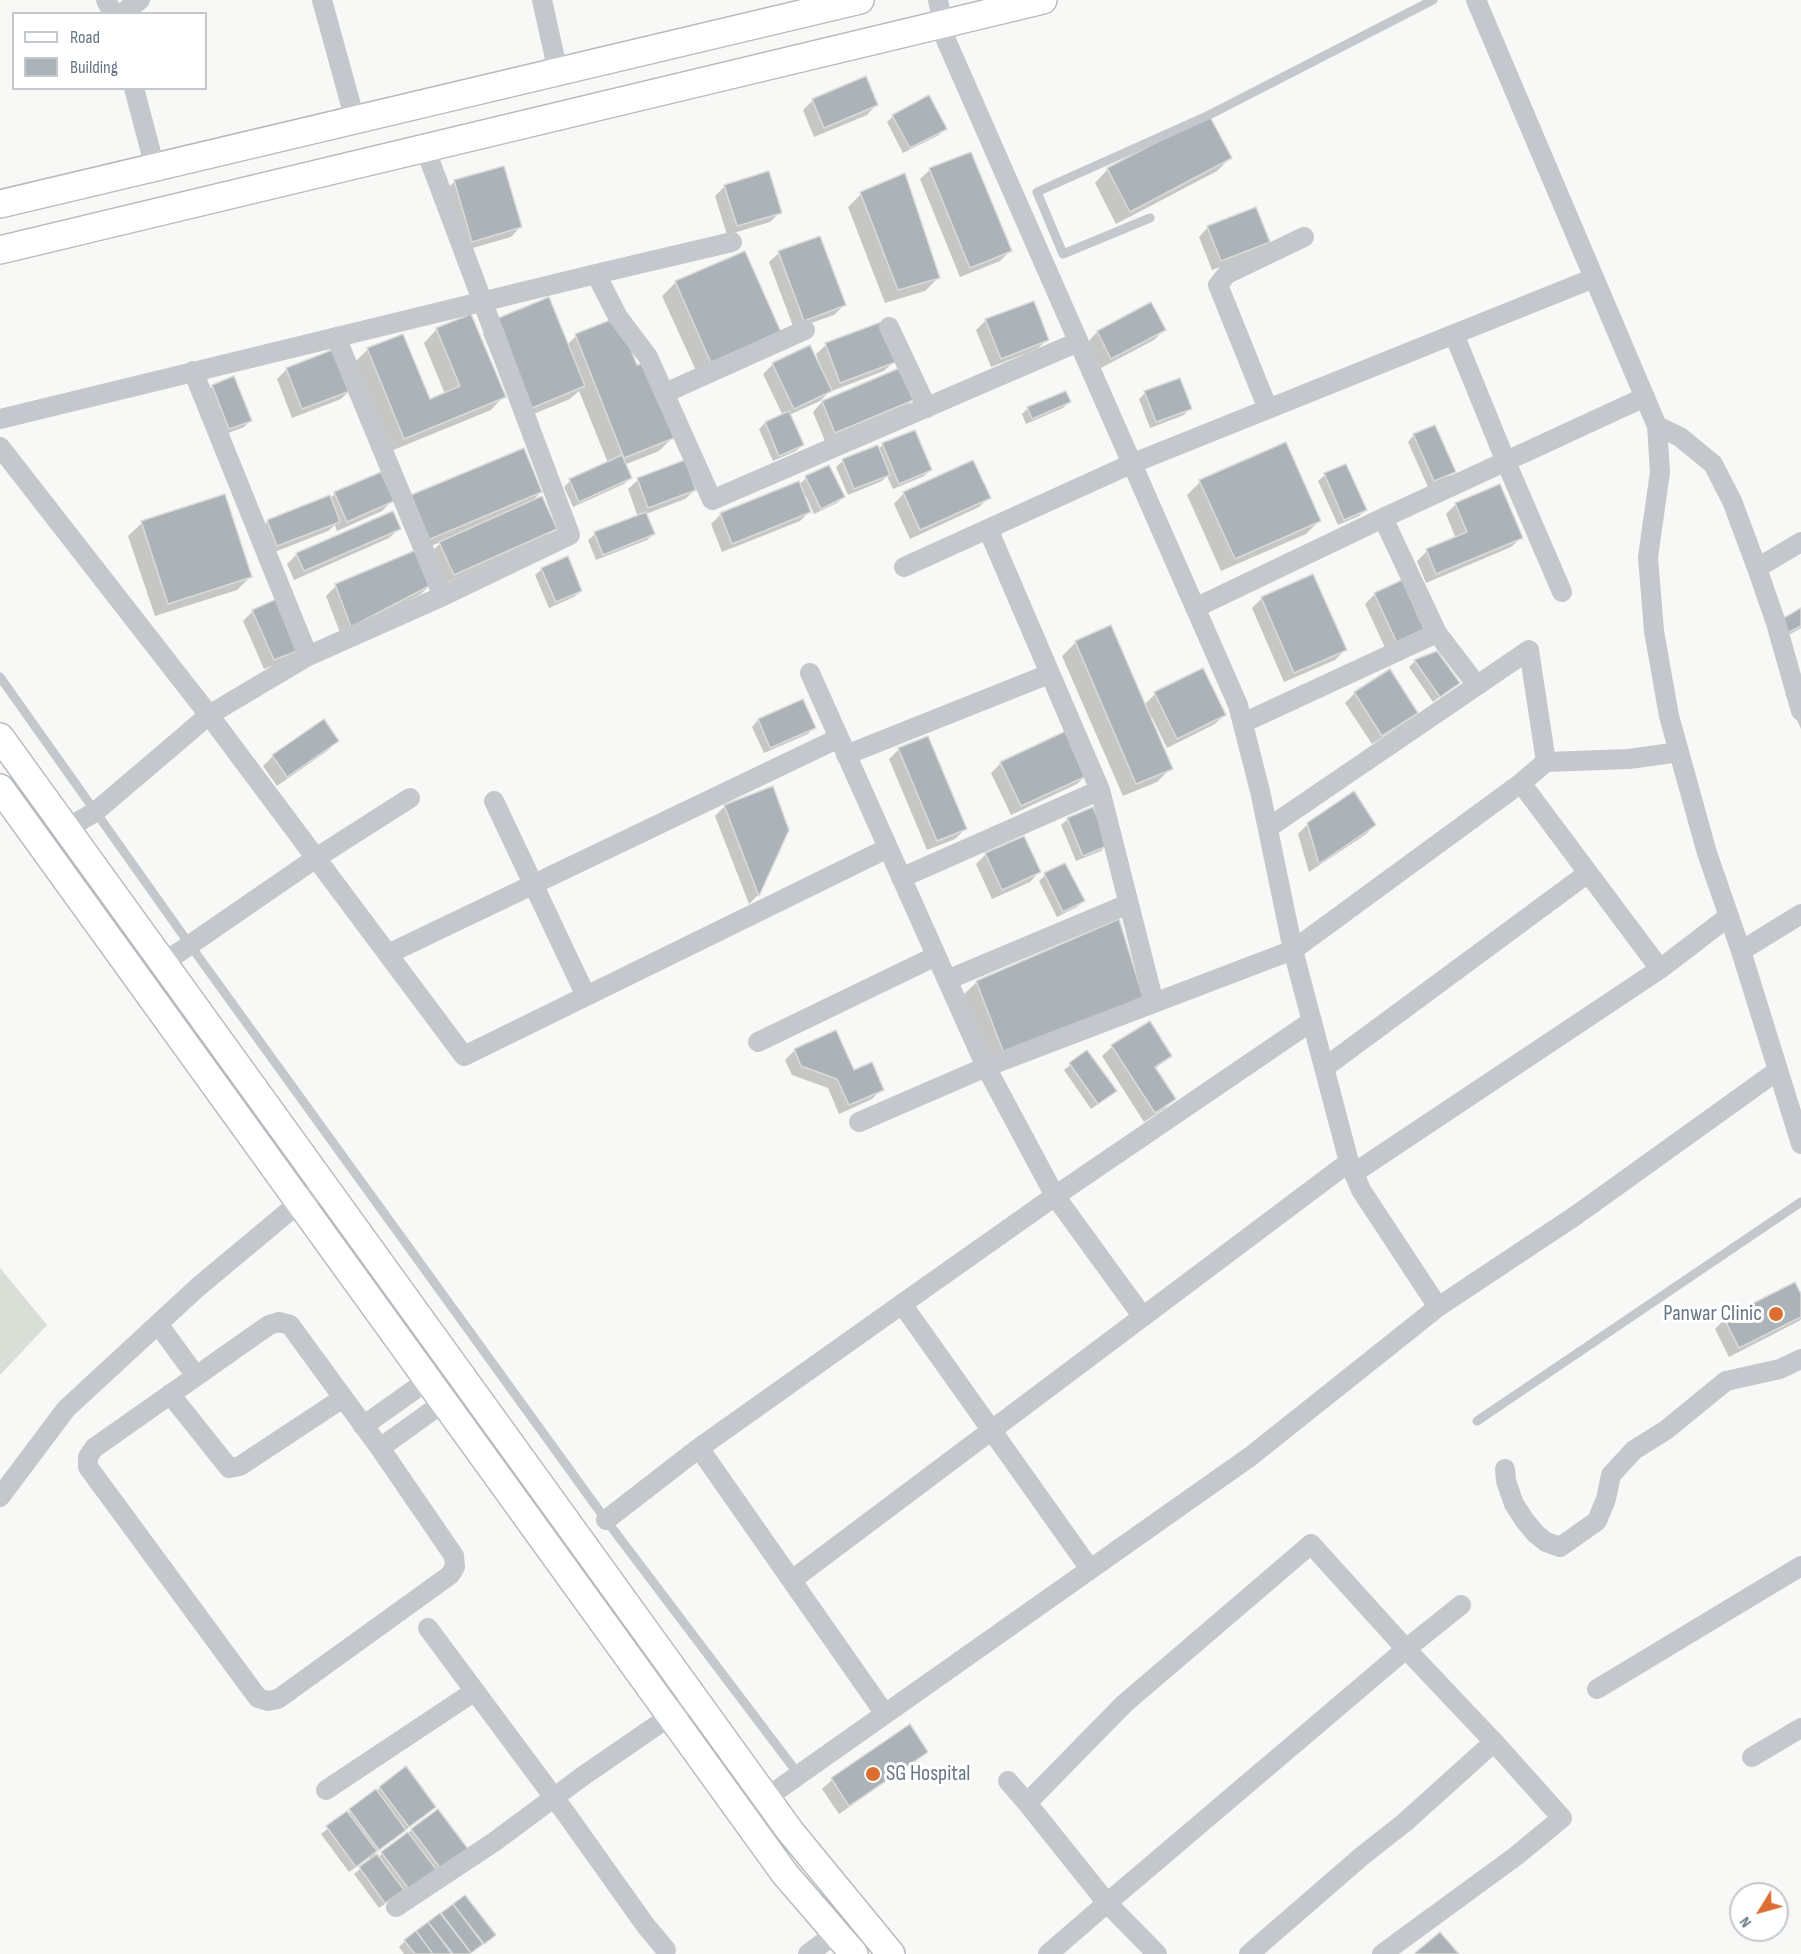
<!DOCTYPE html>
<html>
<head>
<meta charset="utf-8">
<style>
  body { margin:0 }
  #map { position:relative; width:1801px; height:1954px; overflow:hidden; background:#f8f8f6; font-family:"Sofia Sans Condensed",sans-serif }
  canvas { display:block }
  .legend { position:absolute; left:12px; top:12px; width:195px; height:78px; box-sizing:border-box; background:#fff; border:2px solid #c3c8cf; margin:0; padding:8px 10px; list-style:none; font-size:18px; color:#697686 }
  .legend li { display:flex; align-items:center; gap:12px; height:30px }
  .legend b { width:30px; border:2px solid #c3c8cf }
  .north { position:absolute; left:1729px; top:1882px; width:60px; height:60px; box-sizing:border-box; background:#fff; border:2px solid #c3c8cf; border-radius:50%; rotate:233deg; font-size:16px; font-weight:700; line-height:24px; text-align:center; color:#697686 }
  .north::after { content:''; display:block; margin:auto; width:21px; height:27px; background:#dd6d31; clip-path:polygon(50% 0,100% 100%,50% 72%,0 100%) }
</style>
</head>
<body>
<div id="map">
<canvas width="1801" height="1954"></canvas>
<ul class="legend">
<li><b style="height:8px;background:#fff"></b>Road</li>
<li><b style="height:16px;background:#abb2b8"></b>Building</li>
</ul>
<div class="north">N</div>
</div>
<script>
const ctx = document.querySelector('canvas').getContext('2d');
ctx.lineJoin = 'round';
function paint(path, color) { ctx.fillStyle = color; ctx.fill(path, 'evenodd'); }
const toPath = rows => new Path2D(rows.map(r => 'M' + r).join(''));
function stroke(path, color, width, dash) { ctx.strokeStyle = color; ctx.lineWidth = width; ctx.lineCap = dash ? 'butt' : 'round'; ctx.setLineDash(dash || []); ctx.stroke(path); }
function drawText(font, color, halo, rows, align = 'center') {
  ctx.font = font + ' "Sofia Sans Condensed",sans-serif'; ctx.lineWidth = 6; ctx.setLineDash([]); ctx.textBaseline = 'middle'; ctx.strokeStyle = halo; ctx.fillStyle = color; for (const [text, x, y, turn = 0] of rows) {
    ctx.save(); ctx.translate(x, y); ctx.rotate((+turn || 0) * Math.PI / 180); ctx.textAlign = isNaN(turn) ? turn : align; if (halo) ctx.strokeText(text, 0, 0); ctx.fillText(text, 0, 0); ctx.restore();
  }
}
const green = toPath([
  [0,1268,47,1325,0,1375]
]);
const shadow = toPath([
  [813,100,876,105,867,115,814,137,803,110],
  [893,116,945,128,939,135,903,153,887,122],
  [1230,158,1217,171,1116,224,1095,183,1108,169],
  [930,170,1010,251,1000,261,960,277,920,179],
  [455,181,520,227,511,237,462,251,445,191],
  [725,186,780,212,770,222,727,235,715,196],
  [861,194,939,277,925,291,885,303,848,207],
  [1208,227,1268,242,1258,252,1212,270,1199,237],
  [779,253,844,305,834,315,794,329,769,262],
  [676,282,766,345,698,375,662,296],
  [1150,304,1164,330,1154,340,1101,368,1088,342,1097,332],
  [497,320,567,345,576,336,636,367,672,438,659,451,624,465,630,478,624,484,573,507,564,487,570,481,608,463,579,391,570,399,519,420,483,334],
  [986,320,1047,340,1037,349,991,367,976,330],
  [437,329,504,396,491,410,391,451,354,363,367,350,402,336,429,401,445,394,424,343],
  [826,345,894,361,884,371,829,392,820,401,789,415,802,445,796,451,773,461,759,429,765,423,783,416,763,374,773,364,819,362,816,354],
  [287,369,351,389,341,399,292,418,277,379],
  [902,369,914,399,904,408,825,441,813,412,822,402],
  [213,386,250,421,244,427,223,435,206,392],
  [1145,393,1190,408,1184,415,1150,428,1139,399],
  [1069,402,1063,408,1026,424,1022,414,1028,408],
  [1414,435,1454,472,1448,478,1428,487,1408,442],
  [883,444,930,470,924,476,893,489,887,476,882,481,848,495,836,467,843,461,878,450],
  [972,462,989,497,979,507,910,539,894,504,903,494],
  [1345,466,1365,510,1359,516,1338,525,1318,481,1325,475],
  [806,478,843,497,837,503,814,514,806,496,803,497,809,512,800,521,722,552,711,524,721,514,799,485],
  [638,480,695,490,685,499,646,514,654,534,647,540,596,560,588,540,595,534,638,517,628,489],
  [1200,482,1320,520,1306,534,1221,571,1187,495],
  [1499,486,1521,538,1511,547,1426,583,1417,561,1427,551,1456,539,1446,514,1456,504],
  [541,492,529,504,555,528,545,538,444,584,430,553,443,541,416,552,431,584,421,594,341,635,326,596,336,586,415,553,399,510],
  [335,494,392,501,382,511,337,531,335,525,328,531,267,555,258,531,268,521,329,499],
  [142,523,251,576,237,590,155,616,128,536],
  [399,529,389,538,294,580,287,564,297,554],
  [542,569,581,591,574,597,549,608,535,575],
  [1375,594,1414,640,1387,652,1365,604],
  [1262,598,1345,650,1335,660,1284,682,1252,608],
  [1801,610,1801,628,1778,641],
  [253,611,300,648,290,658,264,669,243,621],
  [1111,627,1144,705,1155,694,1203,670,1225,714,1215,724,1167,748,1152,717,1149,718,1171,768,1157,782,1123,796,1062,656,1075,643],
  [1415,661,1458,683,1433,702,1409,667],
  [1389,671,1416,713,1406,722,1372,744,1345,703,1355,693],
  [1801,682,1801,729,1785,694,1795,684],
  [803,701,814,727,808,734,764,753,752,727,758,720],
  [337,741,327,751,277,786,263,766,273,756],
  [899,749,965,829,955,839,927,850,889,759],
  [1001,763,1087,774,1077,784,1011,815,991,773],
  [725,806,787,830,758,895,749,904,715,816],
  [1068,819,1107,844,1101,851,1076,861,1061,825],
  [1308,824,1375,825,1365,835,1309,872,1298,834],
  [986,854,1039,872,1030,882,992,899,976,864],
  [1065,865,1083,901,1077,907,1057,917,1039,881,1045,875],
  [1118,921,992,1068,963,995,977,982],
  [1112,1047,1170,1056,1155,1069,1174,1099,1164,1109,1144,1122,1102,1056],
  [795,1050,853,1072,882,1089,872,1099,839,1114,828,1088,792,1075,785,1060],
  [1087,1052,1108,1097,1091,1109,1064,1070],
  [1801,1297,1801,1319,1799,1321,1729,1357,1715,1329,1725,1319],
  [909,1726,926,1751,916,1761,839,1814,822,1789,832,1780],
  [380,1788,434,1807,424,1816,375,1853,378,1857,412,1830,466,1849,379,1908,354,1874,371,1860,369,1858,349,1872,321,1834],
  [465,1897,487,1941,470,1954,404,1954,399,1947,405,1941]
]);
const building = toPath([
  [866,76,878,105,824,128,812,99,866,76],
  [929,95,947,129,910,148,892,115,929,95],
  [1209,115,1232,158,1130,212,1107,168,1209,115],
  [971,152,1012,251,970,268,929,168,971,152],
  [504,166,522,227,472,242,454,180,504,166],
  [769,171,782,213,737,226,724,185,769,171],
  [905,173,940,278,898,290,860,192,905,173],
  [1256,207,1270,242,1221,261,1207,226,1256,207],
  [820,236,846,305,804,321,778,251,820,236],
  [745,251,781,332,711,363,675,281,745,251],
  [549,297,585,386,532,408,496,319,549,297],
  [1034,301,1049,340,1001,359,985,319,1034,301],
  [1151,302,1166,330,1111,359,1097,331,1151,302],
  [471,314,506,397,404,439,367,348,403,334,430,399,460,386,436,328,471,314],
  [618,317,637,365,644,363,674,438,624,458,575,334,618,317],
  [881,322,896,362,840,383,825,343,881,322],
  [810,345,832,391,794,409,772,363,810,345],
  [337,348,353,390,302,409,286,368,337,348],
  [902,367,916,399,835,433,822,401,902,367],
  [234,376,252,421,229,429,212,385,234,376],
  [1180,378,1192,409,1156,422,1144,391,1180,378],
  [1066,391,1071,402,1032,419,1027,407,1066,391],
  [789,411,804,445,779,456,765,422,789,411],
  [1435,425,1456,472,1434,481,1413,434,1435,425],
  [915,430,932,470,899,484,882,443,915,430],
  [1286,442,1321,521,1235,559,1199,480,1286,442],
  [878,445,890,475,854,489,842,459,878,445],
  [524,448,542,492,428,540,411,495,524,448],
  [622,455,632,478,579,502,569,479,622,455],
  [685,460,696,490,648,508,637,478,685,460],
  [973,460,991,498,920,530,903,492,973,460],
  [1346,464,1367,510,1344,520,1324,473,1346,464],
  [829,465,845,497,821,509,805,476,829,465],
  [381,472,394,501,347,522,334,492,381,472],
  [799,481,811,512,732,544,720,513,799,481],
  [1500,484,1523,538,1436,574,1426,549,1467,532,1455,503,1500,484],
  [225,494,252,577,168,604,141,521,225,494],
  [330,495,340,522,277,546,267,520,330,495],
  [542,496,557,529,454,575,439,542,542,496],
  [393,511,401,529,304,571,296,553,393,511],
  [646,512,655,534,603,555,594,532,646,512],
  [416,550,433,584,351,627,335,584,416,550],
  [568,556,582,591,556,602,541,568,568,556],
  [1313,574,1347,650,1294,673,1261,597,1313,574],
  [1402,580,1425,631,1397,643,1374,593,1402,580],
  [279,598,302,649,274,660,252,610,279,598],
  [1801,608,1801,626,1784,635,1777,622,1801,608],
  [1111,625,1173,769,1136,784,1075,641,1111,625],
  [1437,651,1460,683,1440,697,1414,660,1437,651],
  [1203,668,1226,715,1177,739,1154,692,1203,668],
  [1390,669,1418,713,1382,736,1354,692,1390,669],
  [803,699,816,728,770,748,758,719,803,699],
  [324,719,339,741,287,777,272,755,324,719],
  [1068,730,1089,775,1021,806,1000,762,1068,730],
  [928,736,967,829,937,841,898,748,928,736],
  [773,786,789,830,759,896,724,805,773,786],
  [1354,791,1376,825,1319,864,1307,823,1354,791],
  [1093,807,1109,845,1083,856,1067,818,1093,807],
  [1024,836,1041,872,1002,890,985,853,1024,836],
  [1065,863,1085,901,1063,912,1044,873,1065,863],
  [1119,919,1143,997,1005,1056,976,981,1119,919],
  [1150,1021,1172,1056,1155,1067,1176,1099,1155,1113,1111,1045,1150,1021],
  [836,1030,854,1070,872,1062,884,1090,849,1105,837,1079,801,1066,794,1049,836,1030],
  [1087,1050,1117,1091,1098,1104,1069,1063,1087,1050],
  [1795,1282,1801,1294,1801,1317,1739,1348,1724,1318,1795,1282],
  [910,1724,928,1752,849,1806,831,1778,910,1724],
  [406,1766,436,1807,409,1827,379,1787,406,1766],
  [376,1789,406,1830,379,1850,349,1809,376,1789],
  [438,1809,468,1849,441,1869,411,1829,438,1809],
  [347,1811,377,1851,356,1867,326,1826,347,1811],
  [408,1832,438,1872,411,1892,381,1852,408,1832],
  [377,1854,404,1890,385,1903,359,1867,377,1854],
  [465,1895,496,1935,484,1944,453,1904,465,1895],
  [453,1904,483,1944,471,1953,441,1913,453,1904],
  [440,1913,471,1953,470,1954,453,1954,428,1922,440,1913],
  [428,1922,452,1954,433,1954,416,1931,428,1922],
  [416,1931,433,1954,415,1954,404,1940,416,1931],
  [1440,1932,1459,1954,1416,1954,1415,1953,1440,1932]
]);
const lane = toPath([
  [1150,218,1063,254,1037,192,1209,115,1433,0],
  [0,677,190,945,606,1520,799,1775],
  [1477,1421,1801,1202]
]);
const street = toPath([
  [106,0,113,14],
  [322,0,355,120],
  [542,0,558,72],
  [938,0,946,40,1238,705,1260,791,1293,950,1349,1162,1361,1190,1438,1307,1575,1216,1777,1071],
  [1476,0,1657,426],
  [121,14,140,0],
  [134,88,155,168],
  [596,274,732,242],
  [889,327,927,408],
  [1454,334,1506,462,1562,592],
  [336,337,443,596],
  [193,371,308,656],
  [665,393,805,330],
  [1268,409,1218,285,1227,274,1304,237],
  [0,419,596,274,618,317,648,357,712,500,1078,342],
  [0,447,209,715,464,1056,888,848],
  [1383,518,1437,633,1476,684],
  [988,529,1100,790,1154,1003],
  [904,567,1131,464,1594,278],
  [1757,568,1801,542],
  [1195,608,1383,518,1645,397],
  [810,673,986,1067,1055,1196,1143,1317],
  [1801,711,1776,623,1757,568,1732,501,1713,464,1680,437,1657,426,1660,472,1648,557,1654,631,1669,716,1707,853,1741,951,1801,1144],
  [1243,723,1437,633],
  [846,755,1049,674],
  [1521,783,1660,969],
  [494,801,586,996],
  [1268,828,1529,650,1546,762],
  [66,829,95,812,209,715,308,656,443,596,570,535,425,148],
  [901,878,1100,790],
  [1741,951,1801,914],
  [388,954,839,738],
  [162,964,316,858,410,798],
  [947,980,1128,904],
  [758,1042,936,956],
  [1324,1068,1588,873],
  [859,1122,986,1067,1293,950,1521,783,1546,762,1629,759,1679,752],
  [1354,1173,1660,969,1728,917],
  [902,1304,1090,1569],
  [279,1322,290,1325,380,1448,454,1556,455,1567,450,1575,278,1699,268,1701,258,1698,88,1467,88,1457,94,1448,269,1325,279,1322],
  [158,1324,196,1376],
  [170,1394,229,1468,240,1466,343,1398],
  [363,1426,428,1380],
  [380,1448,444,1402],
  [699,1448,885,1714],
  [1505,1469,1506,1481,1514,1504,1525,1521,1536,1534,1546,1542,1560,1547,1597,1521,1606,1499,1611,1475,1634,1450,1666,1430,1726,1381,1780,1369,1801,1359],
  [0,1497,66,1409,198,1287,300,1202,312,1196],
  [606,1520,699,1448,902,1304,1055,1196,1312,1021],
  [792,1580,1349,1162],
  [428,1628,567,1815,646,1926,666,1950],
  [1597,1689,1801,1566],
  [1752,1757,1801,1728],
  [1008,1781,1027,1803],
  [326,1790,475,1691],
  [766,1798,1251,1456,1438,1307],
  [396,1907,494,1842,583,1776,695,1699],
  [808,1954,836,1933],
  [1048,1954,1107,1903,1157,1954],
  [1249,1954,1362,1856,1404,1823,1494,1742],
  [1382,1954,1516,1856,1562,1818,1494,1742,1406,1649,1311,1544,1124,1704,1027,1803,1107,1903,1406,1649,1461,1605]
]);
const secondary = toPath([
  [0,204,860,0],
  [0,250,1043,0],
  [0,737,790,1831,891,1954],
  [0,788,785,1874,854,1954]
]);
const markers = [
  [1776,1314,8,"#dd6d31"],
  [873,1774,8,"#dd6d31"]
];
const poiNames = [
  ["Panwar Clinic",1762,1314],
  ["SG Hospital",886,1774,"left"]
];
paint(green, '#d9dfd7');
paint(shadow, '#0003');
paint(building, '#abb2b8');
stroke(building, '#dadad8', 1.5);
stroke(secondary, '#b7bbc0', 30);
stroke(lane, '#c4c7cb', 9);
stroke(street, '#c4c7cb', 20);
stroke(secondary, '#fff', 27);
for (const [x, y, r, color] of markers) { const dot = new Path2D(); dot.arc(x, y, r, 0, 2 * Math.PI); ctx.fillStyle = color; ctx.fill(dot); stroke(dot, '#fff', 2); }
drawText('22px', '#697686', '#fff', poiNames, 'right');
</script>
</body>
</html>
